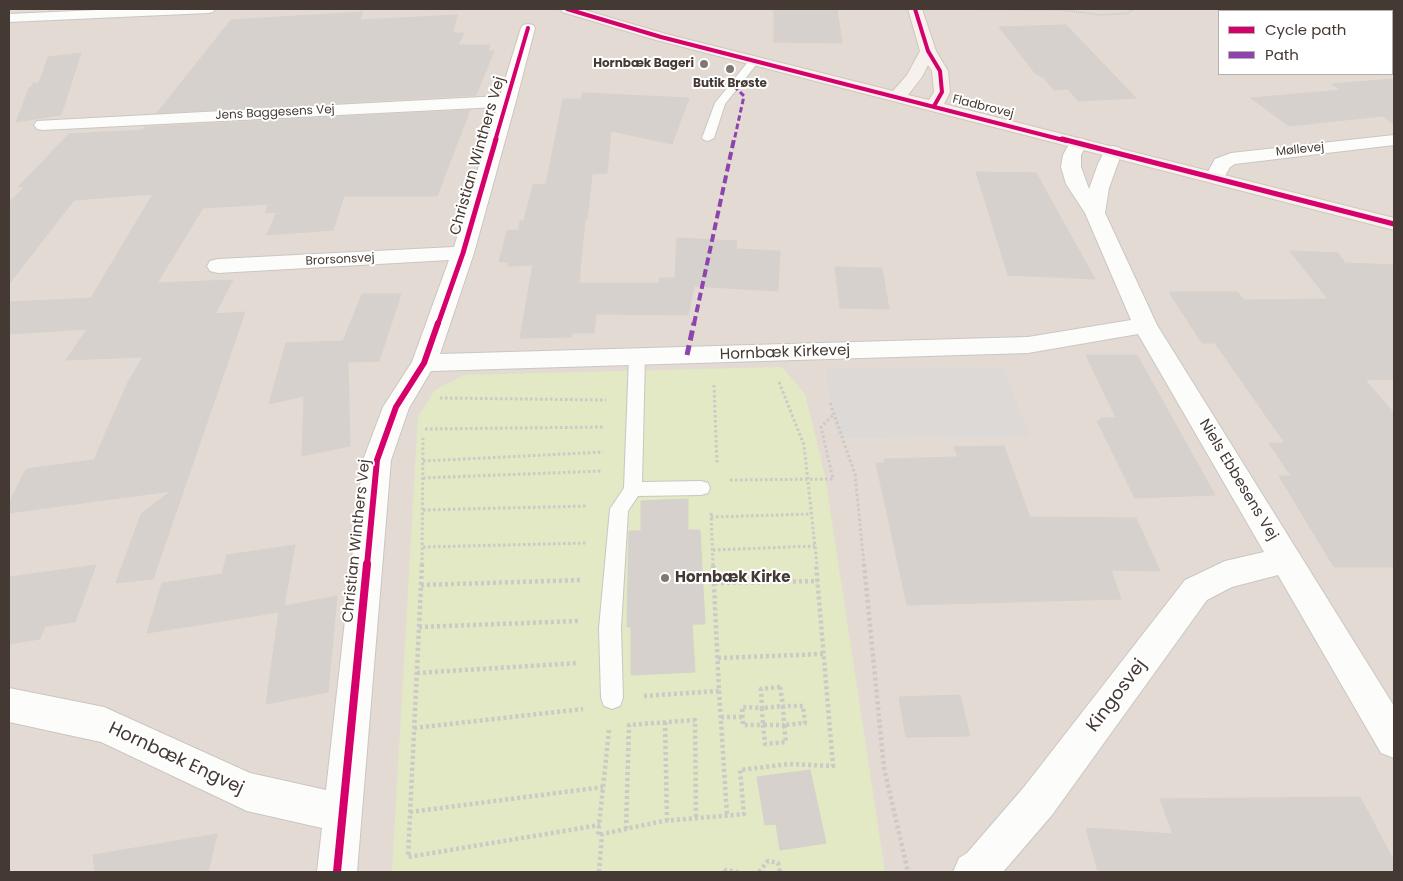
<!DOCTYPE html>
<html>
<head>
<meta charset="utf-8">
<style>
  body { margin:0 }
  #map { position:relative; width:1403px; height:881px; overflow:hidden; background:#eeeae6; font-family:Poppins,sans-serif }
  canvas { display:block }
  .frame { position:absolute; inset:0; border:10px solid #443933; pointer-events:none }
  .legend { position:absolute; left:1218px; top:10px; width:175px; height:65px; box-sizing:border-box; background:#fff; border:1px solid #b4b0ad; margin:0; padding:6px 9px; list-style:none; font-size:15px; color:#443933 }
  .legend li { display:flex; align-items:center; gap:10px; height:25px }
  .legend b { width:25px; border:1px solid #b4b0ad }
</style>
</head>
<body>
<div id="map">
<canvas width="1403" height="881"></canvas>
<div class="frame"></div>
<ul class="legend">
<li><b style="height:6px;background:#d6006c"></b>Cycle path</li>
<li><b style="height:6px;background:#8e44ad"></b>Path</li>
</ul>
</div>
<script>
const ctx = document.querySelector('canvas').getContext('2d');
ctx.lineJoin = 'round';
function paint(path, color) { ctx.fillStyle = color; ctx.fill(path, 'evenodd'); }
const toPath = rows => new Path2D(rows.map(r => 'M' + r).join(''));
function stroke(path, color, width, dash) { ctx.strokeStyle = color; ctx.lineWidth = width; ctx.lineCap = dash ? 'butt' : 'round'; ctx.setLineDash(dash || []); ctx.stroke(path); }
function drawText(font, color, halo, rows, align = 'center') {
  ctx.font = font + ' Poppins,sans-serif'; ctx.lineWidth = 4; ctx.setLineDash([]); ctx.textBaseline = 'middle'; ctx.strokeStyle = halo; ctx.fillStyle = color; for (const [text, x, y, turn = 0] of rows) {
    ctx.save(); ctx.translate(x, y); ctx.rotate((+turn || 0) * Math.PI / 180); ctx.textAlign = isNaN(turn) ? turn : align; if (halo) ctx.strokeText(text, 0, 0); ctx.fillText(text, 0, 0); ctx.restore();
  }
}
const residential = toPath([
  [9,9,1394,9,1394,872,9,872],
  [1219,11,1392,11,1392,74,1219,74]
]);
const green = toPath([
  [782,367,805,394,825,476,885,872,392,872,418,416,435,390,464,375]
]);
const parking = toPath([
  [1003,367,1031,437,837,438,825,369]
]);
const building = toPath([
  [774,9,837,9,842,43,774,42,774,9],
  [362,12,360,19,361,20,457,15,453,33,464,33,458,45,490,45,488,51,494,51,476,95,157,113,231,20,362,12],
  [1066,25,1136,98,1078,101,1068,89,1054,90,1044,78,1035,73,999,27,1066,25],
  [81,53,61,115,16,122,29,88,32,87,33,83,39,83,48,57,81,53],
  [1394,79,1394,124,1382,116,1289,126,1251,98,1341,90,1332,84,1394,79],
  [583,93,689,98,672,144,611,131,607,173,592,174,587,219,585,219,579,283,659,283,659,278,675,278,677,238,737,241,736,249,780,251,778,291,694,286,688,315,596,314,594,333,572,333,571,337,520,338,533,265,508,266,508,262,499,262,507,231,519,230,520,221,524,221,533,185,546,184,563,99,581,99,583,93],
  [470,110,437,196,344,196,333,230,267,235,277,212,265,213,269,204,203,208,157,283,233,280,215,314,245,312,153,579,116,583,141,514,171,491,9,513,9,503,26,469,94,460,127,384,143,357,66,360,87,329,9,334,9,302,91,298,153,194,74,200,9,284,9,203,24,187,18,187,69,134,143,130,145,127,470,110],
  [976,172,1036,173,1095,279,1008,275,976,172],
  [1290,251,1338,253,1345,263,1394,265,1394,379,1365,380,1394,413,1394,567,1334,567,1279,476,1291,476,1269,443,1285,443,1215,343,1202,343,1169,292,1238,292,1243,300,1328,299,1290,251],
  [835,267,882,268,889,309,840,308,835,267],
  [362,294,401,294,379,361,348,362,350,446,302,456,304,396,269,404,286,343,343,341,362,294],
  [1086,355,1137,355,1215,495,1135,498,1097,421,1101,420,1101,418,1116,418,1086,355],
  [1004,446,1030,517,1136,518,1160,571,1111,570,1121,599,907,605,876,463,885,463,884,459,958,457,954,447,1004,446],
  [688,499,688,530,700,530,705,624,692,624,695,672,631,675,631,627,627,627,629,531,641,531,641,501,688,499],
  [295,545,284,606,337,596,328,692,266,704,279,612,147,633,162,583,222,574,227,555,295,545],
  [96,565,75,622,45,626,40,639,9,644,9,577,96,565],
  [960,695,970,736,906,737,899,697,960,695],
  [810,770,826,843,780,850,776,824,765,825,757,777,810,770],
  [1360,797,1394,861,1394,872,1098,872,1086,828,1173,834,1160,799,1360,797],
  [217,834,208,872,95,872,93,855,217,834]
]);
const pathFar2 = toPath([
  [968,9,1063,10,1101,15,1129,13,1133,9]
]);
const pathFar1 = toPath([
  [779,382,804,445,817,565],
  [714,385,717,464],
  [440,398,606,400],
  [830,403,855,474,864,565],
  [425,429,605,427],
  [423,461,603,452],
  [423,478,602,471],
  [730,480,833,479,821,427,834,414],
  [423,510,588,506],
  [711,513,713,565],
  [711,517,811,514],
  [423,547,586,543],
  [713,550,815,546],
  [422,565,423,438]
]);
const path = toPath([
  [422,564,408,857,600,825],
  [864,564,884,768,908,872],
  [715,583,818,581],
  [421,585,581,580],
  [419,627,578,621],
  [718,658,823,654],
  [417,673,578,663],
  [780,687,783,706,803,706,805,723,784,725,786,742,765,744,763,725,743,725,742,707,762,708,761,689,780,687],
  [719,691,727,815],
  [644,696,719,691,713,564],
  [783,706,784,725,763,725,762,708,783,706],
  [721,717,742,717],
  [665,722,667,821],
  [414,728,583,709],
  [609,730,598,835,663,821,744,814,740,770,789,764,833,766,816,564],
  [410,812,603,787],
  [626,829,629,725,695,720,696,818],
  [599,872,602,835],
  [725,872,726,870,738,872],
  [759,872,768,861,778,863,780,872]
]);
const lane = toPath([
  [755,57,760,60,725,104,714,138,708,141,704,140,702,138,715,103,751,58,755,57],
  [637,352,643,353,645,357,642,482,701,481,708,483,710,488,708,493,701,495,638,496,628,511,621,628,623,698,620,706,612,709,604,706,601,698,599,628,610,509,624,488,629,357,631,353,637,352]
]);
const street = toPath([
  [119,9,215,9,213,12,208,13,9,22,9,14,119,9],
  [528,24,533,25,535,28,516,101,474,253,440,354,1028,337,1131,320,1085,213,1066,184,1061,167,1063,155,1072,139,1078,138,1084,139,1087,143,1081,155,1081,167,1089,189,1098,164,1106,148,1113,146,1120,148,1122,152,1109,188,1105,213,1157,325,1394,706,1394,758,1381,753,1278,575,1232,587,1207,600,1052,815,1003,872,953,872,959,858,967,853,1024,787,1185,580,1225,561,1264,552,1138,334,1028,353,431,371,409,408,391,460,357,872,317,872,322,828,247,811,101,742,9,722,9,688,104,707,250,773,326,790,363,460,383,407,412,362,449,260,218,273,210,271,207,266,210,261,218,259,454,247,497,107,43,130,37,129,34,125,37,121,500,96,521,28,523,25,528,24],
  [1394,135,1394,145,1235,164,1230,167,1222,181,1215,183,1208,181,1205,177,1215,159,1231,153,1394,135]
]);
const secondary = toPath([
  [560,9,581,9,666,34,893,91,907,75,920,51,908,9,922,9,936,51,948,71,950,92,944,104,1394,218,1394,230,656,40,562,12,560,9],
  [928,65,932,71,934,92,929,100,908,95,922,77,928,65]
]);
const quietFar2 = toPath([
  [734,86,744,96,734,141]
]);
const quietFar1 = toPath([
  [694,324,734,139]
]);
const quiet = toPath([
  [687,355,694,323]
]);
const cyclewayFar3 = toPath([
  [567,9,661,37,1067,141],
  [915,9,928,51,940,71,942,92,934,106],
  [495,141,528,28]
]);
const cyclewayFar2 = toPath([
  [1062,139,1394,224],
  [438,324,463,253,496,139]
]);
const cyclewayFar1 = toPath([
  [367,565,377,460,396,407,424,363,438,323]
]);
const cycleway = toPath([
  [337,872,367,564]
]);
const markers = [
  [704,64,5,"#807772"],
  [730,69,5,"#807772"],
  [665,578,5,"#807772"]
];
const farPoinames = [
  ["Hornbæk Bageri",694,64],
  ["Butik Brøste",730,84,"center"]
];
const farStreetnames = [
  ["Fladbrovej",983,107,14],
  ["Jens Baggesens Vej",275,113,-3],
  ["Møllevej",1300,150,-6],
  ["Brorsonsvej",340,260,-3]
];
const streetNames = [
  ["Christian Winthers Vej",478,156,-74],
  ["Hornbæk Kirkevej",785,353,-2],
  ["Niels Ebbesens Vej",1238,480,59],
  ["Christian Winthers Vej",357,541,-84]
];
const poiNames = [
  ["Hornbæk Kirke",675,578]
];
const nearStreetnames = [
  ["Kingosvej",1117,696,-53],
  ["Hornbæk Engvej",176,759,25]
];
paint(residential, '#e3dbd3');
paint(green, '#e2e9c4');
paint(parking, '#ddd9d6');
paint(building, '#d6d1cd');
stroke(building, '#d6d1cc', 1);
stroke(lane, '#cac6c2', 2);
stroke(street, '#cac6c2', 2);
stroke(secondary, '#cfc7be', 2);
stroke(pathFar2, '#cdc9c6', 2, [1, 1]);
stroke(pathFar1, '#cdc9c6', 3, [2.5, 2.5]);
stroke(path, '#cdc9c6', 4.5, [3, 3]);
paint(lane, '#fcfcfb');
paint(street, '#fcfcfb');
paint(secondary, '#f6f1ec');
stroke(quietFar2, '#8e44ad', 3, [5.5, 3]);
stroke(quietFar1, '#8e44ad', 4, [8, 4]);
stroke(quiet, '#8e44ad', 5, [10, 5]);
stroke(cyclewayFar3, '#d6006c', 4);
stroke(cyclewayFar2, '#d6006c', 5);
stroke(cyclewayFar1, '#d6006c', 6);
stroke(cycleway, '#d6006c', 8);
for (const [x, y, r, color] of markers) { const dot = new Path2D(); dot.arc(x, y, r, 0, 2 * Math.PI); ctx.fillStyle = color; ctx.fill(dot); stroke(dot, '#fff', 2); }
drawText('bold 12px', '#443933', '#fff', farPoinames, 'right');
drawText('12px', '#443933', '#fff', farStreetnames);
drawText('15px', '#443933', '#fff', streetNames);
drawText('bold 15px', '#443933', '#fff', poiNames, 'left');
drawText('18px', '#443933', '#fff', nearStreetnames);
</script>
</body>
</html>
